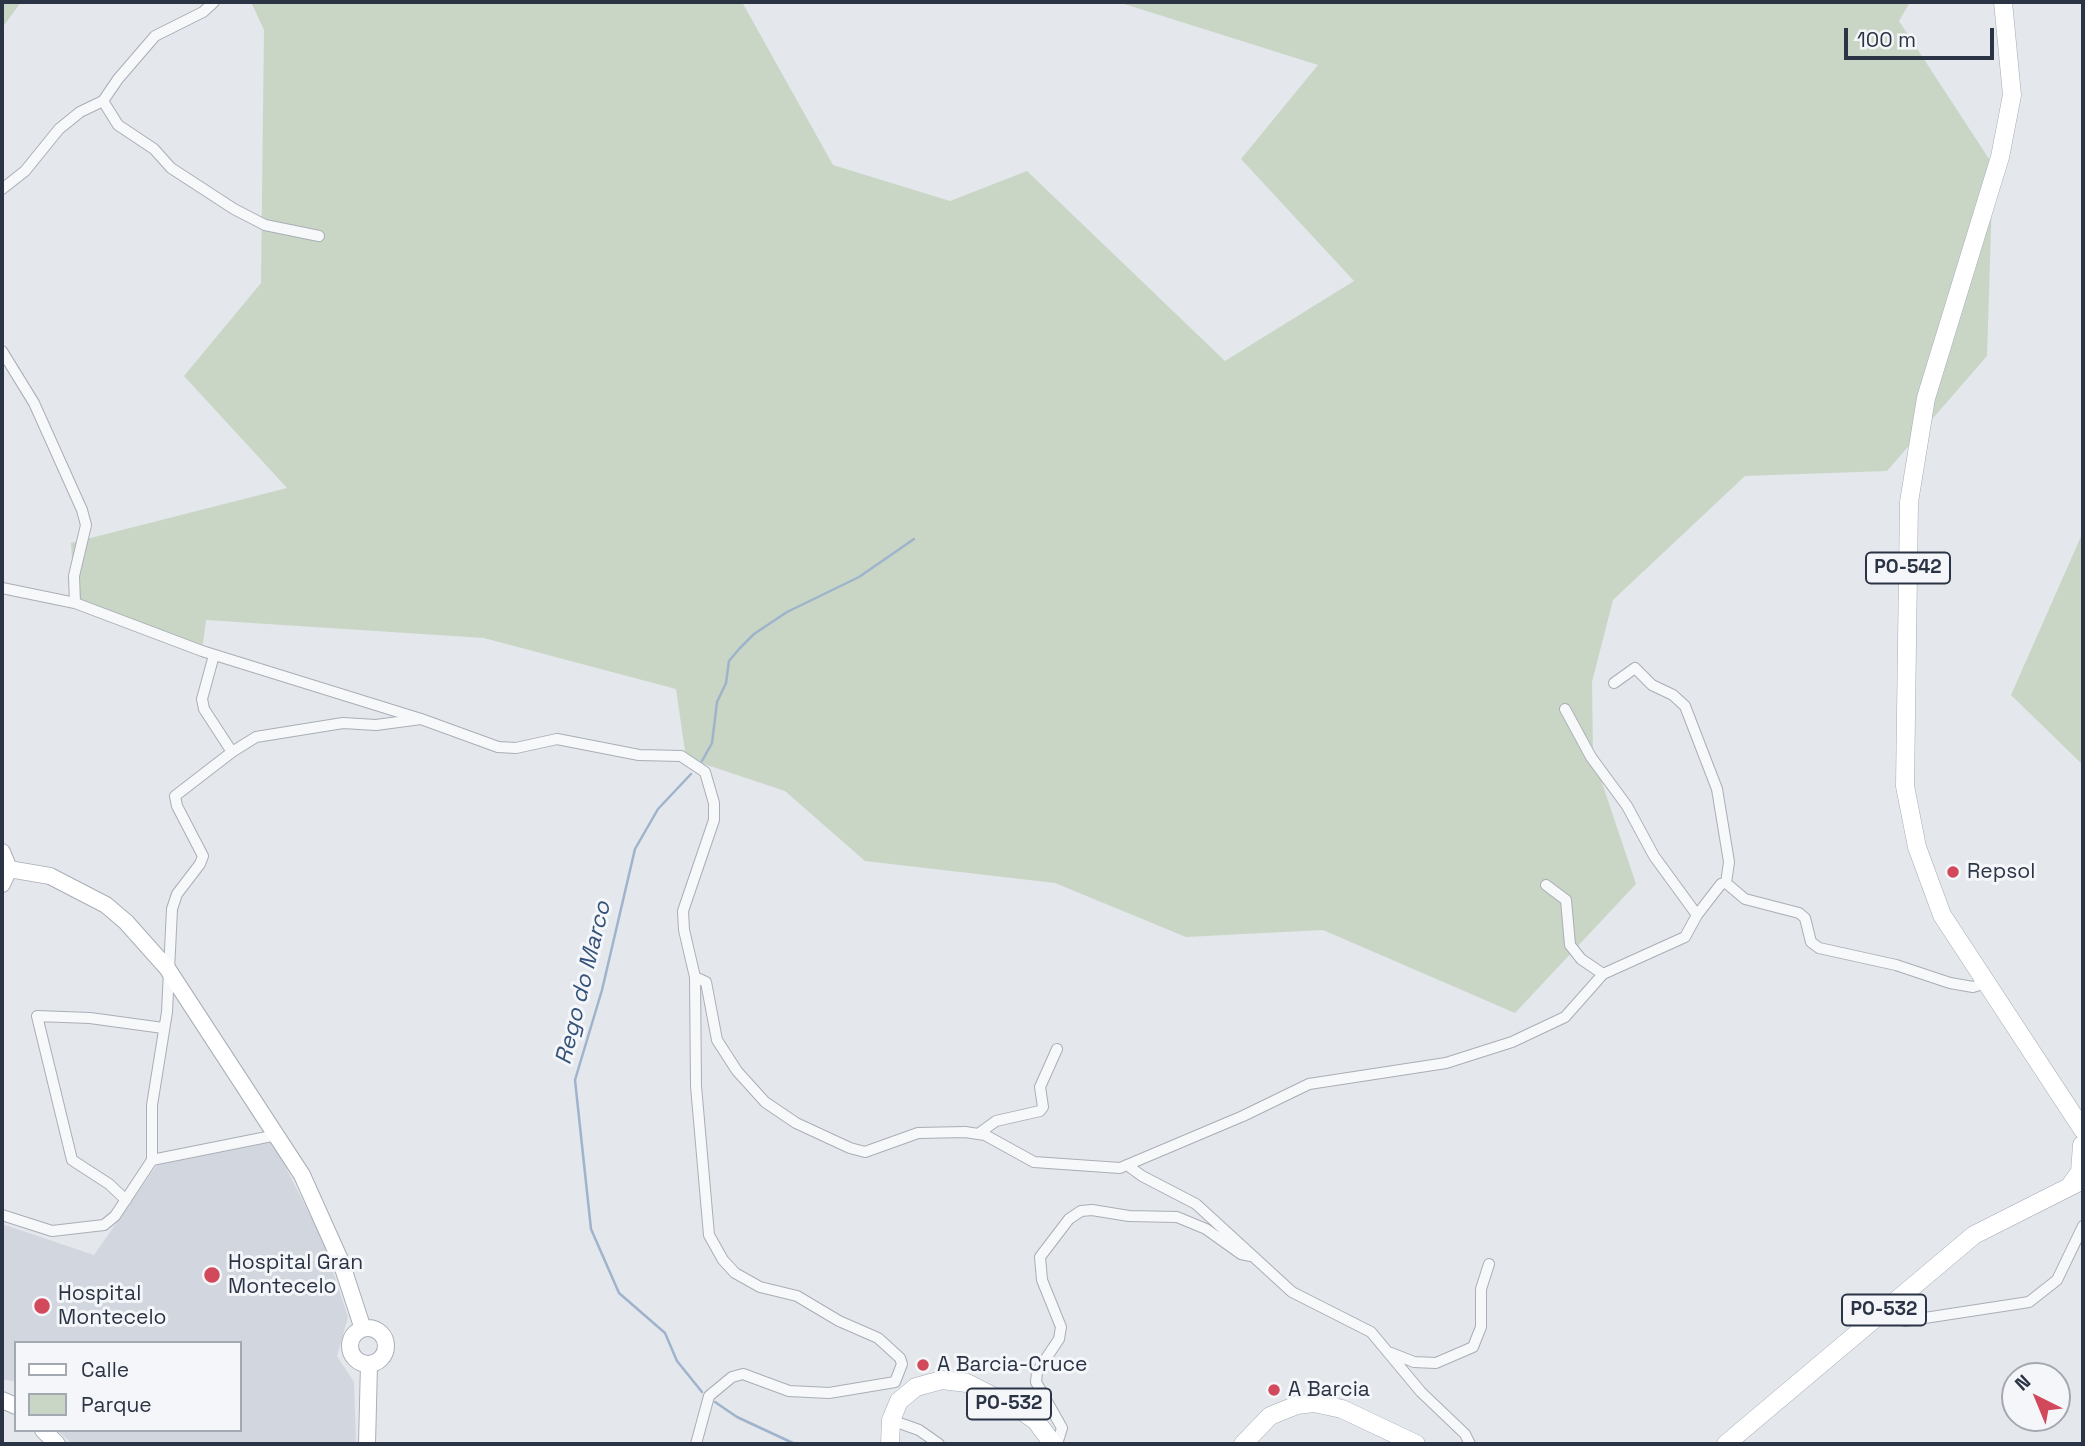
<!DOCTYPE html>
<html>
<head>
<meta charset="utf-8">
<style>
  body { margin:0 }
  #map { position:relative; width:2085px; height:1446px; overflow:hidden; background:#e4e7ec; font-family:"Space Grotesk",sans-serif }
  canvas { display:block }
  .frame { position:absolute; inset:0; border:4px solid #2b3445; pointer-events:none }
  .legend { position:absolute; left:14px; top:1341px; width:228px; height:91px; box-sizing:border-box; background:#f4f6f9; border:2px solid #a4a8b1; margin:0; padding:9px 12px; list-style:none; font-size:21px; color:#2b3445 }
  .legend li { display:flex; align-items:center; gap:14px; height:35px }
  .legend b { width:35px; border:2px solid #a4a8b1 }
  .north { position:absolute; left:2001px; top:1362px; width:70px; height:70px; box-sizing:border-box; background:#f4f6f9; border:2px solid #a4a8b1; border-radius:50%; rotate:317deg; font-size:19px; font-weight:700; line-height:28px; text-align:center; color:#2b3445 }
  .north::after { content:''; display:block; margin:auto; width:24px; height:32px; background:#d1495b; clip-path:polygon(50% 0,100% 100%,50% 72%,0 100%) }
  .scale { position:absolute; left:1844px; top:28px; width:150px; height:32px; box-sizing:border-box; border:4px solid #2b3445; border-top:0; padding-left:9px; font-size:21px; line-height:24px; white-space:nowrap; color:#2b3445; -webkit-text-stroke:5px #f4f6f9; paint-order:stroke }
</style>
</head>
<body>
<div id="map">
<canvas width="2085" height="1446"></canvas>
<div class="frame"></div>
<ul class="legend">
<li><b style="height:9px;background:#fff"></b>Calle</li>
<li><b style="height:19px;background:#c9d6c5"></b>Parque</li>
</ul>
<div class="north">N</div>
<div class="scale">100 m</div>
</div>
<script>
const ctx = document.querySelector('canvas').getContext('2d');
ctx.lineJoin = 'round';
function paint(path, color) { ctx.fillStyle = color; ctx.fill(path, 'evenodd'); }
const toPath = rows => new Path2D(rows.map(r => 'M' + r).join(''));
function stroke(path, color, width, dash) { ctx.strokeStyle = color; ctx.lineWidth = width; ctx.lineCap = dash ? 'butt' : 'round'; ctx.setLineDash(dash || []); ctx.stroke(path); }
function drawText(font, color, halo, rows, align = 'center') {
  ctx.font = font + ' "Space Grotesk",sans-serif'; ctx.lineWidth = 6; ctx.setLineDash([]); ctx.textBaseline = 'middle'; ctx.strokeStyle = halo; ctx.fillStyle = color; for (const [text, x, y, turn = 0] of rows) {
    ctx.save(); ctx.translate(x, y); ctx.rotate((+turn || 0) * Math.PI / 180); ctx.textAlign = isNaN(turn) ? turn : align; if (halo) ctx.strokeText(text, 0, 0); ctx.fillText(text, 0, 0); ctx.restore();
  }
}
const built = toPath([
  [273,1142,323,1241,348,1317,337,1356,354,1382,356,1444,72,1444,57,1430,240,1430,240,1343,16,1343,16,1382,2,1379,2,1224,94,1255,157,1165]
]);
const green = toPath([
  [2,2,21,2,2,28],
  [251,2,742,2,833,165,950,201,1027,171,1225,361,1354,281,1241,159,1318,65,1118,2,1910,2,1899,21,1993,165,1987,356,1887,471,1745,476,1613,600,1592,682,1593,756,1636,884,1515,1013,1323,930,1186,937,1055,883,865,861,785,791,686,758,676,689,484,638,206,620,202,651,75,603,71,543,287,488,184,376,261,283,264,30],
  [2083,532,2083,765,2011,695]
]);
const stream = toPath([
  [702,761,712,743,717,702,726,683,729,661,739,649,754,634,787,612,859,577,914,539],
  [691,774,658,809,635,849,602,990,575,1080,591,1229,619,1293,665,1333,677,1361,702,1392],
  [715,1402,737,1417,795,1444]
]);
const street = toPath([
  [103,101,118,125,154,149,171,168,234,209,265,225,319,236],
  [2,189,25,171,59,129,80,112,103,101,118,79,155,36,203,12,214,2],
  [2,351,34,403,82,510,86,525,74,576,75,603],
  [2,588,75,603,202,651,421,719,498,747,516,748,557,739,639,755,681,756,705,772,714,803,714,820,683,911,684,930,695,977,696,1086,709,1235,723,1260,735,1273,760,1287,797,1296,839,1321,878,1338,900,1358,902,1364,895,1382,829,1393,789,1391,743,1374,732,1377,709,1396,696,1444],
  [1614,683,1635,668,1652,685,1673,695,1685,706,1717,789,1729,862,1726,883],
  [1565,709,1591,757,1627,806,1654,856,1697,915],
  [232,752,256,737,343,723,376,725,421,719],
  [1546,885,1566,900,1570,945,1581,959,1603,974],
  [695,977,706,982,717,1040,737,1071,765,1102,796,1123,850,1148,865,1152,918,1133,965,1132,985,1135,1034,1162,1120,1168,1243,1116,1309,1084,1446,1063,1512,1042,1565,1017,1603,974,1685,937,1697,915,1721,884,1726,883,1745,899,1799,913,1805,918,1811,942,1819,948,1896,965,1950,983,1973,987,1986,983],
  [978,1134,996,1121,1040,1111,1043,1107,1040,1087,1057,1049],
  [152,1160,277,1135],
  [1127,1165,1142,1176,1196,1204,1292,1292,1371,1332,1421,1392,1465,1434,1470,1444],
  [126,1200,109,1184,72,1160,37,1016,90,1018,163,1028],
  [2,1215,52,1231,104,1225,115,1216,152,1160,152,1105,167,1012,172,909,177,894,200,864,203,856,177,806,175,796,232,752,204,709,202,699,214,655],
  [1878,1315,1905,1321,2029,1302,2057,1280,2083,1226],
  [1391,1353,1414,1362,1436,1363,1473,1347,1481,1327,1481,1289,1489,1264],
  [891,1420,919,1430,939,1444],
  [1057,1444,1062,1428,1036,1382,1037,1372,1059,1339,1061,1327,1042,1280,1040,1257,1069,1219,1081,1211,1092,1210,1129,1216,1177,1217,1206,1229,1241,1254,1251,1256]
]);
const secondary = toPath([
  [2,852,9,869,2,884],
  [9,869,50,876,106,905,126,922,167,968,302,1175,341,1262,363,1329],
  '350 1346a18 18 0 1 1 36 0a18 18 0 1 1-36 0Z',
  [2,1400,16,1406],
  [43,1430,57,1444],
  [367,1444,369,1364]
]);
const primary = toPath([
  [2003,2,2012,95,2000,157,1926,398,1909,502,1905,786,1917,847,1942,915,2083,1130],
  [2069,1187,2080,1172,2082,1145],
  [890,1444,891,1420,899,1401,916,1387,942,1380,967,1383,1022,1411,1036,1421,1053,1444],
  [1243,1444,1270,1416,1297,1405,1314,1403,1342,1409,1416,1444],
  [1726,1444,1974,1235,2083,1180]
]);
const markers = [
  [1953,872,7,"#d1495b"],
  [212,1275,9,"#d1495b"],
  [42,1306,9,"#d1495b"],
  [923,1365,7,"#d1495b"],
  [1274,1390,7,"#d1495b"]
];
const shields = [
  [1908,568,84],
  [1884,1310,84],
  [1009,1404,84]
];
const shieldNames = [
  ["PO-542",1908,568],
  ["PO-532",1884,1310],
  ["PO-532",1009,1404]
];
const poiNames = [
  ["Repsol",1967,872],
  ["Hospital Gran",228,1263],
  ["Montecelo",228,1287],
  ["Hospital",58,1294],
  ["Montecelo",58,1318],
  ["A Barcia-Cruce",937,1365],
  ["A Barcia",1288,1390]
];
const waterNames = [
  ["Rego do Marco",584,983,-76]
];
paint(built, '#d2d6de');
paint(green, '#c9d6c5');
stroke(stream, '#9fb4cc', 2.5);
stroke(street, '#a9aeb7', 12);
stroke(secondary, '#a9aeb7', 18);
stroke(primary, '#a3abb8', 19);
stroke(street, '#f7f8fa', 10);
stroke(secondary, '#fff', 16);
stroke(primary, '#fff', 18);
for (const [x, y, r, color] of markers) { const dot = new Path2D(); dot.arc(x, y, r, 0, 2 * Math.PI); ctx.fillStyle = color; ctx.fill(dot); stroke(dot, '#f4f6f9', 2.5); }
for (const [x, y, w] of shields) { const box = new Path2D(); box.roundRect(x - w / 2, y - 15.5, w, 31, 5); ctx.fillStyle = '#f4f6f9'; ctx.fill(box); stroke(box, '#2b3445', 2); }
drawText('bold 19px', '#2b3445', null, shieldNames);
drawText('21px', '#2b3445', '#f4f6f9', poiNames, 'left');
drawText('italic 23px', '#34527a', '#f4f6f9', waterNames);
</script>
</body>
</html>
